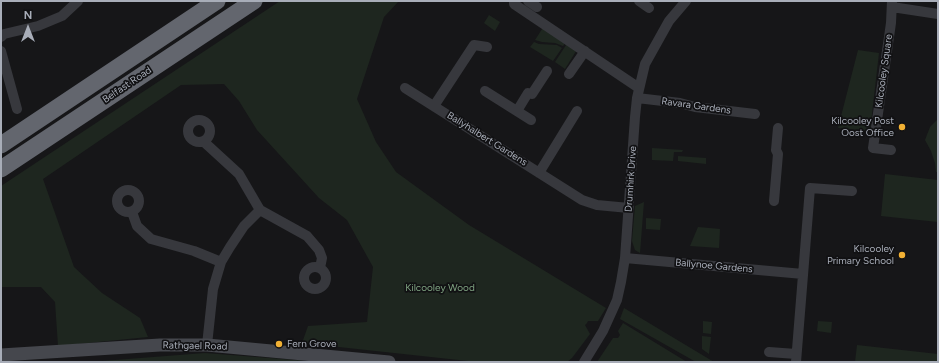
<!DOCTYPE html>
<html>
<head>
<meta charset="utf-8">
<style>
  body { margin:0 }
  #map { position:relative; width:939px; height:363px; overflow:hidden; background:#161618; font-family:Figtree,sans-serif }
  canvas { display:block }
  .frame { position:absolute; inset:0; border:2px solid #a8adb8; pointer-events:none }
  .north { position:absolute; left:8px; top:8px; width:40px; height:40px; -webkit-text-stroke:3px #111113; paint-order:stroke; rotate:0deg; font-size:11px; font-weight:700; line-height:16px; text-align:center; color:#a8adb8 }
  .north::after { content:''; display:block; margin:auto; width:14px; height:18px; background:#a8adb8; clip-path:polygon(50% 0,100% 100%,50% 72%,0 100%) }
</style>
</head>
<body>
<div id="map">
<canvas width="939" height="363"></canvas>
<div class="frame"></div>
<div class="north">N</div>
</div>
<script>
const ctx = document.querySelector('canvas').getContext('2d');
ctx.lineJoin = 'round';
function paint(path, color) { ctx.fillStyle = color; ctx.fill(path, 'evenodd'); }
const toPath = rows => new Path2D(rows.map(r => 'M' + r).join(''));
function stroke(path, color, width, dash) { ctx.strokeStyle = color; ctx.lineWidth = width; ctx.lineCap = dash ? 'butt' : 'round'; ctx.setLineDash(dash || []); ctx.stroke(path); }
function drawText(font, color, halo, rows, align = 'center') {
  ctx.font = font + ' Figtree,sans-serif'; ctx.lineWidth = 3.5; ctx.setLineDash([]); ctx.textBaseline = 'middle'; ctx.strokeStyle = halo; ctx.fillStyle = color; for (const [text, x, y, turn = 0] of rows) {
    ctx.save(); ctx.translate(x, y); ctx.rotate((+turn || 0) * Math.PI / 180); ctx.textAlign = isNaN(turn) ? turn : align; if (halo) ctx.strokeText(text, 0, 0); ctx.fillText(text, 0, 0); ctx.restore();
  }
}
const green = toPath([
  [280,1,399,1,384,17,357,99,376,142,396,172,469,225,606,308,598,321,588,321,587,323,585,325,590,334,572,358,567,362,477,362,302,343,308,326,367,322,373,267,347,220,319,198,257,130,239,101,224,84,181,85,43,179,74,267,102,293,140,318,148,337,58,346,55,302,41,287,1,287,1,186],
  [489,15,500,22,495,31,484,23],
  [544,26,567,41,563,46,555,43,542,42,535,40],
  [534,42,539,44,557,45,562,48,553,61,530,47],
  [568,42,578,48,565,69,555,62],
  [858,50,879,53,870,131,838,128],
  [938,119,938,172,936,172,935,163,931,151,925,140,930,127],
  [652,148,683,150,682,152,674,152,673,161,652,160],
  [678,156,706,158,706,164,678,161],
  [885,174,938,180,938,222,881,216],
  [644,202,640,253,635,250,632,241,635,206],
  [646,218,661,219,660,230,646,229],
  [698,227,720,229,719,248,690,246],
  [624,308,714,362,696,362,620,319],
  [703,321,712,322,711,334,703,333],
  [818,321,832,322,831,333,817,331],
  [623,323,687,362,597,362,613,338,618,338,620,335,618,331],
  [702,336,711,337,709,354,702,349],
  [857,345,938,354,938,362,855,362],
  [205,353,321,362,89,362]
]);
const street = toPath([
  [514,1,514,4,639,88],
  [528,1,537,7],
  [639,1,649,8],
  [892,7,938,14],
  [1,37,4,34,38,26,62,16,78,1],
  [1,51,17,109],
  [569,74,585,51],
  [405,88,582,200,597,205,629,208],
  [485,91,531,120],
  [637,98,680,103,695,107,755,114],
  [434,106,474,45,487,47],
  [517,111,528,93,532,94,547,71],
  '188 131a11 11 0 1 1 22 0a11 11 0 1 1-22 0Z',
  [203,141,239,174,260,210,307,236,319,250,322,258,320,268],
  [891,150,873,148,891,23,892,1],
  [539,173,577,111],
  '117 201a11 11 0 1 1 22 0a11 11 0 1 1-22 0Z',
  [774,201,778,154,776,150,778,128],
  [132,212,137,226,151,239,194,251,221,262],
  [625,258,803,274],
  '304 278a11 11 0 1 1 22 0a11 11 0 1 1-22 0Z',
  [207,345,213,289,221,262,230,247,244,226,260,210],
  [769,352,796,354],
  [584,362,603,331,617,300,621,282,625,258,635,117,637,98,645,64,669,21,686,1],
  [796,362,810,188,852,191]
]);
const secondary = toPath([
  [1,355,160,345,207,345,389,362]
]);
const highway = toPath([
  [1,145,217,1],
  [1,169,254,1]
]);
const markers = [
  [902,127,4,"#f2b134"],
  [902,255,4,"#f2b134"],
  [279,344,4,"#f2b134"]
];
const streetNames = [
  ["Kilcooley Square",884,71,-82],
  ["Belfast Road",127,85,-34],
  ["Ravara Gardens",696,106,8],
  ["Ballyhalbert Gardens",487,139,32],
  ["Drumhirk Drive",631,179,-86],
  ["Ballynoe Gardens",714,266,5],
  ["Rathgael Road",195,346,1]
];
const poiNames = [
  ["Kilcooley Post",894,121],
  ["Oost Office",894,133],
  ["Kilcooley",894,249],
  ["Primary School",894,261],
  ["Fern Grove",287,344,"left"]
];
const parkNames = [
  ["Kilcooley Wood",440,288]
];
paint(green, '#1e261f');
stroke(street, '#37383d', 10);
stroke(secondary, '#45474d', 13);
stroke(highway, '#63666e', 17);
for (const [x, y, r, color] of markers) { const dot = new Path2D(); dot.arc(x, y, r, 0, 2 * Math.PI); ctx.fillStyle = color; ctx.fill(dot); stroke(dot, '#111113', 1.5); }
drawText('10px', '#a8adb8', '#111113', streetNames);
drawText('10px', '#a8adb8', '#111113', poiNames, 'right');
drawText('10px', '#7fa381', '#111113', parkNames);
</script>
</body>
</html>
